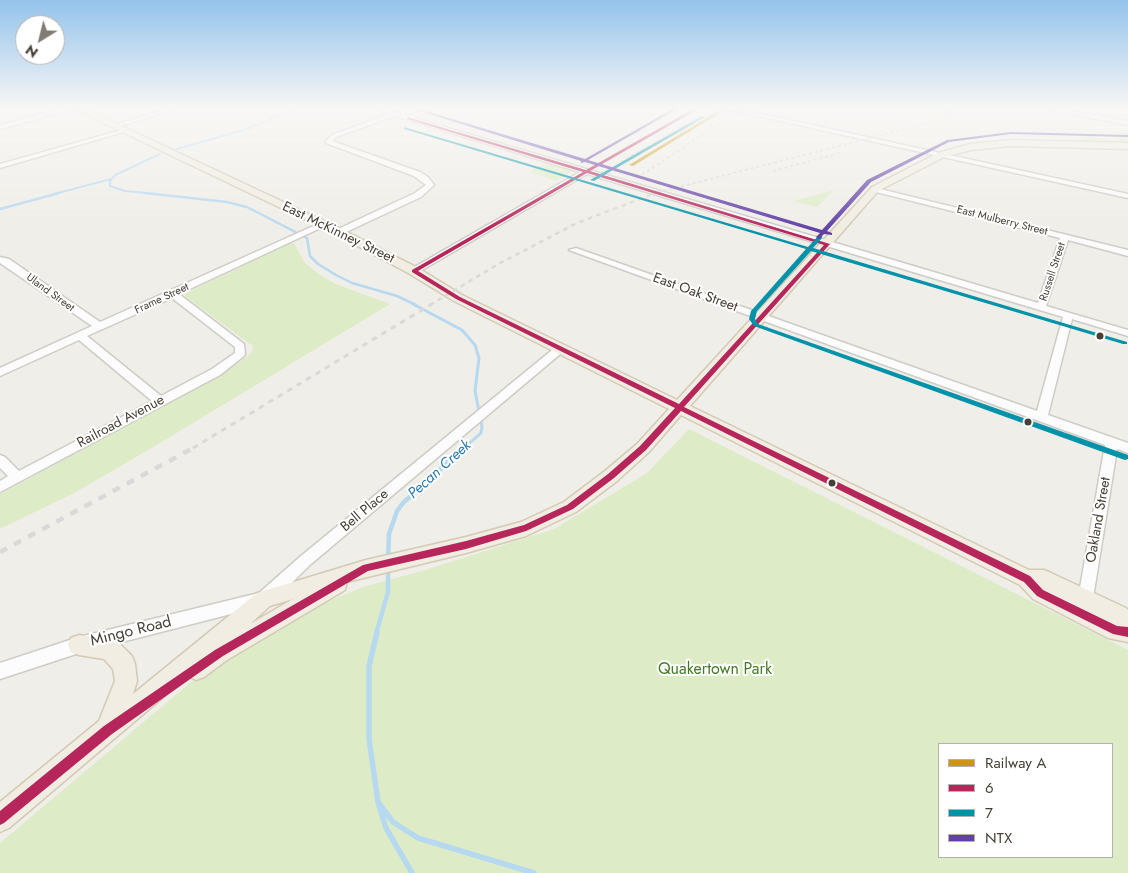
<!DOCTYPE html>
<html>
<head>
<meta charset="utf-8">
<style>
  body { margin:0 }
  #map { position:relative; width:1128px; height:873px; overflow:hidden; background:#f0eee8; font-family:Jost,sans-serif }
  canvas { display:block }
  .legend { position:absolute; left:938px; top:743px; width:175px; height:115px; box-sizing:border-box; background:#fff; border:1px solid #b5b2ae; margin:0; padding:6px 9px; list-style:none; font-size:15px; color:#463f35 }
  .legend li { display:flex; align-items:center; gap:10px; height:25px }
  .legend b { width:25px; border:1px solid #b5b2ae }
  .north { position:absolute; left:15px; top:15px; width:50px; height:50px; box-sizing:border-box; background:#fff; border:1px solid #b5b2ae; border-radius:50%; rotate:216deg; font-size:14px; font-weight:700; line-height:20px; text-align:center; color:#463f35 }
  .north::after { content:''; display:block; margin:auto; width:18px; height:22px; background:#827c74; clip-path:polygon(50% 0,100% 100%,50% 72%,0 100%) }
</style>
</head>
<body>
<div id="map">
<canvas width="1128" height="873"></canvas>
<ul class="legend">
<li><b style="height:6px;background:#c89910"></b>Railway A</li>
<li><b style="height:6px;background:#b6265b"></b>6</li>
<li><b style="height:6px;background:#0092a9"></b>7</li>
<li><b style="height:6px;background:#6240a6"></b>NTX</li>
</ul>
<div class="north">N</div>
</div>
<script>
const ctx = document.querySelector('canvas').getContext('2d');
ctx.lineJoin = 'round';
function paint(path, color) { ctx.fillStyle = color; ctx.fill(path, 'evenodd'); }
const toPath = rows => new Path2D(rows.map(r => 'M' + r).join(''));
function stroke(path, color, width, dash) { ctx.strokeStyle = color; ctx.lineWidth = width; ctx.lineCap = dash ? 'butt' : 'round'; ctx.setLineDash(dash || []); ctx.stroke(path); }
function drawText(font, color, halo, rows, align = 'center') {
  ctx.font = font + ' Jost,sans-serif'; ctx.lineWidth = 4; ctx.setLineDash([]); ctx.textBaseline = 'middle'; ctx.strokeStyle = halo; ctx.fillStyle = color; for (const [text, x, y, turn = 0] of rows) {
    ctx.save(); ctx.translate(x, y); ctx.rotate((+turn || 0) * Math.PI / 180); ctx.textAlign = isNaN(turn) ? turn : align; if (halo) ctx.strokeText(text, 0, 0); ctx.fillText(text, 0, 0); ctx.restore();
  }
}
const green = toPath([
  [919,108,967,108,936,116,915,112],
  [1128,132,1128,143,1081,141,1083,135,1114,140,1117,133],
  [546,163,573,171,556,181,529,172],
  [831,191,833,191,817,207,793,201],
  [294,243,305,263,323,277,338,285,390,304,155,446,76,492,0,529,0,494,201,385,240,362,249,355,254,347,186,297,184,294,288,244],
  [689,429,1128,650,1128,873,0,873,0,843,210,666,291,617,363,587,425,570,554,529,647,473],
  [939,744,1112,744,1112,857,939,857]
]);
const streamFar4 = toPath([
  [177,149,247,129,297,108],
  [54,194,111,179],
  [157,194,125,191,110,186,110,181,115,175,160,154]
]);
const streamFar3 = toPath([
  [145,193,227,202,247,207,307,238,310,256,318,264,336,275,352,283,397,296,416,305],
  [0,209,59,193]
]);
const streamFar2 = toPath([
  [413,304,462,330,475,345,479,358,475,391,482,427,481,433,464,448]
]);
const streamFar1 = toPath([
  [388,559,389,534,397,511,403,503,465,447],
  [376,634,388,592,388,569]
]);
const stream = toPath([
  [377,632,369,666,369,739,378,802,393,822,418,838,534,873],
  [379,806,386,828,412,873]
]);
const minor = toPath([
  [64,108,75,108,0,129,0,125,64,108],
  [171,108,182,108,116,127,111,126,171,108],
  [371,108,381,108,408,116,428,108,437,108,414,118,1038,303,1060,238,872,191,872,187,1128,250,1128,256,1068,240,1046,306,1128,330,1128,336,1072,319,1048,415,1128,443,1128,453,1117,449,1092,604,1086,606,1080,604,1078,599,1105,445,569,250,576,248,1037,411,1063,317,587,174,417,273,411,273,411,269,580,172,395,116,336,137,332,141,420,172,428,177,434,185,421,197,342,234,336,234,336,230,415,193,426,185,414,176,326,143,325,142,332,135,389,114,371,108],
  [722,108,734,108,1128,194,1128,198,722,108],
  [1041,108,1055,108,1128,121,1128,125,1041,108],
  [122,130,127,131,0,168,0,164,122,130],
  [320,223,327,225,179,294,244,344,245,354,244,356,220,375,0,492,0,481,8,476,0,468,0,455,5,457,19,471,152,401,79,340,0,376,0,368,92,326,0,263,0,257,9,259,100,322,320,223],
  [172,298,235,347,235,353,212,369,161,396,87,336,172,298],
  [561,345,565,346,566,348,565,350,311,564,270,604,79,653,0,679,0,663,79,637,259,593,301,556,557,346,561,345]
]);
const major = toPath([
  [72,108,83,108,343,230,418,268,462,295,677,400,872,187,938,153,970,144,1011,140,1128,143,1128,149,1011,146,971,150,944,157,878,191,690,406,1029,570,1044,570,1051,573,1126,608,1128,610,1128,642,1108,638,1033,599,1020,585,681,415,649,452,617,481,576,512,526,536,466,553,347,582,345,590,227,660,204,677,196,680,188,676,9,828,0,832,0,802,99,721,115,681,113,669,104,659,79,655,71,652,68,645,71,638,79,635,110,639,118,642,132,656,135,664,137,681,133,694,257,593,366,560,466,537,521,522,564,502,605,471,637,444,669,409,454,301,410,274,335,234,72,108],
  [293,599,250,624,270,606,293,599]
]);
const railFar3 = toPath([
  [981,116,1012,108],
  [621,162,686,124,718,108],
  [773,171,840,153],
  [637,178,743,108],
  [652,194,987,108]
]);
const railFar2 = toPath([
  [430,305,500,263,577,223,656,193]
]);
const railFar1 = toPath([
  [193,448,432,304]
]);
const rail = toPath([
  [0,552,195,447]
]);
const bus1 = toPath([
  [695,108,700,108,590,171,830,244,684,407,1030,576,1043,590,1117,626,1128,627,1128,637,1113,634,1037,596,1024,582,681,411,646,450,614,478,573,509,526,531,466,549,368,571,223,656,112,734,4,823,0,825,0,811,104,726,215,650,363,565,466,541,524,525,567,505,608,474,640,446,675,408,456,299,412,272,412,270,583,172,407,119,407,117,586,170,695,108],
  [587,173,824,245,679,404,460,297,418,271,587,173]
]);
const bus2 = toPath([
  [702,116,705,117,594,181,590,180,702,116],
  [404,127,808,247,818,236,822,236,822,238,813,248,1127,342,1127,344,1123,344,811,251,757,311,755,319,758,324,1128,455,1128,459,1125,460,1122,459,754,326,749,319,751,311,806,249,404,129,404,127]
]);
const bus3 = toPath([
  [409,108,416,108,585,159,674,108,679,108,588,160,822,230,867,180,947,140,1011,132,1128,135,1128,137,1011,134,949,142,871,182,827,231,832,233,832,235,824,234,819,239,816,237,820,233,585,162,581,163,581,161,409,108]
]);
const rail1 = toPath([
  [723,108,728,108,633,166,629,165,723,108]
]);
const markers = [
  [1100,336,4.5,"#463f35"],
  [1028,422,4.5,"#463f35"],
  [832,483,4.5,"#463f35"]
];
const farStreetnames = [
  ["East Mulberry Street",1002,221,14],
  ["Russell Street",1053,272,-72],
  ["Uland Street",50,293,36],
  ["Frame Street",162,299,-25]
];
const streetNames = [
  ["East McKinney Street",338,233,26],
  ["East Oak Street",695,293,20],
  ["Railroad Avenue",121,422,-28],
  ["Bell Place",365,511,-40],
  ["Oakland Street",1099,520,-80]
];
const waterNames = [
  ["Pecan Creek",440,470,-42]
];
const nearStreetnames = [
  ["Mingo Road",131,632,-14]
];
const nearParknames = [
  ["Quakertown Park",715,670]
];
paint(green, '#ddecc7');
stroke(streamFar4, '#b7d9f0', 2);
stroke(streamFar3, '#b7d9f0', 2.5);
stroke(streamFar2, '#b7d9f0', 3);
stroke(streamFar1, '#b7d9f0', 4.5);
stroke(stream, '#b7d9f0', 5.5);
stroke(minor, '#ceccc6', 3);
stroke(major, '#d3cab5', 3);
paint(minor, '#fdfcfc');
paint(major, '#f1ede3');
stroke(railFar3, '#d9d9d8', 2, [3, 3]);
stroke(railFar2, '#d9d9d8', 2.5, [4.5, 4.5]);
stroke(railFar1, '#d9d9d8', 3, [5.5, 5.5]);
stroke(rail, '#d9d9d8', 4.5, [8, 8]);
paint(bus1, '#b6265b');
paint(bus2, '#0092a9');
paint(bus3, '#6240a6');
paint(rail1, '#c89910');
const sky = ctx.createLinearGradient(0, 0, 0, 230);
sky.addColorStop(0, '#94c3eb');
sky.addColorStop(0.47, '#f8f7f5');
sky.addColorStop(1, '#f8f7f500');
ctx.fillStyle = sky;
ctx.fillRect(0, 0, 1128, 230);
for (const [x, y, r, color] of markers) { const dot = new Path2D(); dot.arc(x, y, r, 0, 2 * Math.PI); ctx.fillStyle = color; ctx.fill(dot); stroke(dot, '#fff', 2); }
drawText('11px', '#463f35', '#fff', farStreetnames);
drawText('14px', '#463f35', '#fff', streetNames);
drawText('italic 15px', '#2979b6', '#fff', waterNames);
drawText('16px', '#463f35', '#fff', nearStreetnames);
drawText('16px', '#457a25', '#fff', nearParknames);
</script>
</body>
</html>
